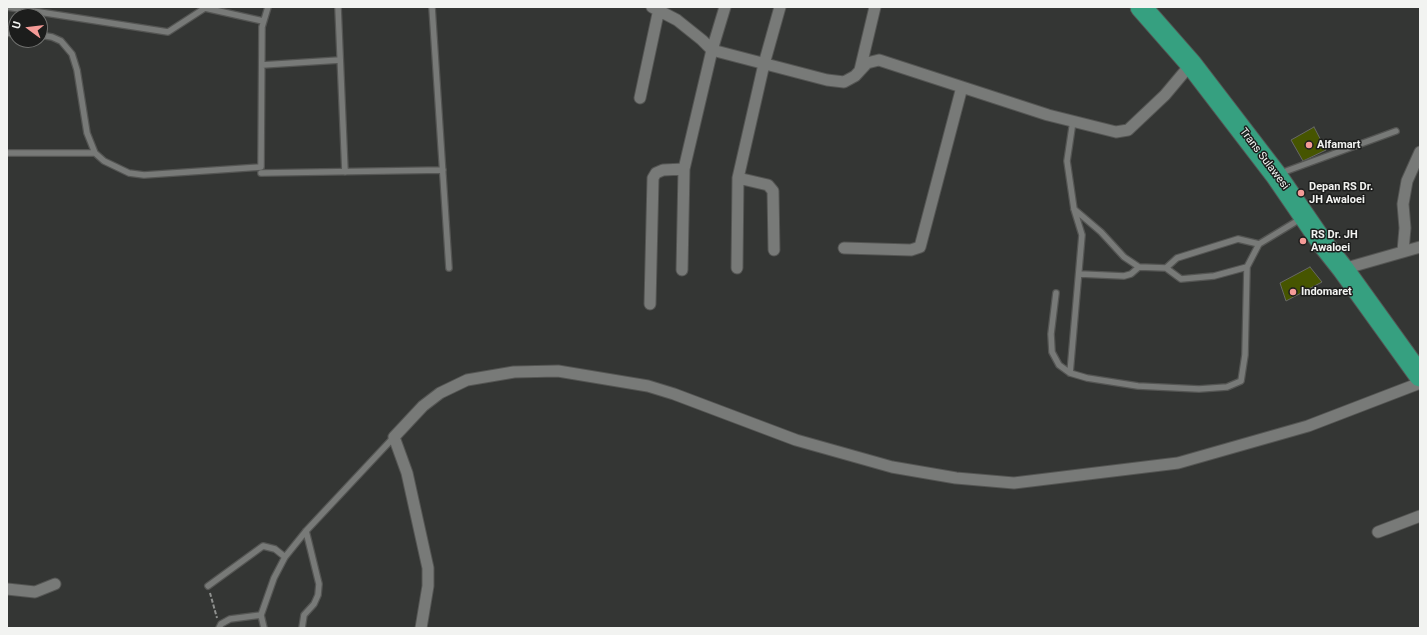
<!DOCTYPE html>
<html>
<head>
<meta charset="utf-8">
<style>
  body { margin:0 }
  #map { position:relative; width:1427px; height:635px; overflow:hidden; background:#343634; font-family:Roboto,sans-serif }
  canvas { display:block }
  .frame { position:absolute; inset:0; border:8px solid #f2f3f1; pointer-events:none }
  .north { position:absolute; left:8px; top:8px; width:40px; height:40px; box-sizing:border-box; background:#1c1d1c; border:1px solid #727371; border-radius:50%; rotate:285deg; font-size:11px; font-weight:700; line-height:16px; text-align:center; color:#f2f3f1 }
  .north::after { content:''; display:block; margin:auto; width:14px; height:18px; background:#f59b97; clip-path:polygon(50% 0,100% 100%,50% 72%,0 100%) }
</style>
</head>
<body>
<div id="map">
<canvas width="1427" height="635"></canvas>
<div class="frame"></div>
<div class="north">U</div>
</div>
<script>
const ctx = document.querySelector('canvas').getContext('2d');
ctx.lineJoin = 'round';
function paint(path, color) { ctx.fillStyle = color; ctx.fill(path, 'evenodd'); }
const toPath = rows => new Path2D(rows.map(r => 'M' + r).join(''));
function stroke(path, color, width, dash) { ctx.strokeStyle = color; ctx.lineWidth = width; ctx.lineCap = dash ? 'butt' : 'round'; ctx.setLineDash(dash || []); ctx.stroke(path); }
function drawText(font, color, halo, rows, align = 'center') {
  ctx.font = font + ' Roboto,sans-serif'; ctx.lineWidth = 3; ctx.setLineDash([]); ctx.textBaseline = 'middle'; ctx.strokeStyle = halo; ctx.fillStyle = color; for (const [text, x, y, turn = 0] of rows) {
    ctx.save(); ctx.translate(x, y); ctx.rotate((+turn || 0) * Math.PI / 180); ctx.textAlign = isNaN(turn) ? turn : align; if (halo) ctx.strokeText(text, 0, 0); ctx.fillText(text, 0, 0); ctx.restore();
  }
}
const building = toPath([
  [1314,127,1326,150,1303,161,1291,140,1314,127],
  [1310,267,1322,282,1286,301,1280,283,1310,267]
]);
const path = toPath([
  [210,593,217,618]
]);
const lane = toPath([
  [7,7,168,32,205,8,263,21],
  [338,7,345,172],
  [432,7,449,268],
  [7,33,16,34],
  [40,35,52,37,61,41,72,54,77,70,87,133,95,153,104,161,129,173,144,175,261,167,262,27,268,7],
  [262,65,340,60],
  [7,153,95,153],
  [261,173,443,170],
  [1281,173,1396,131],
  [1074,209,1101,232,1124,257,1139,267,1166,268,1181,279,1214,276,1247,267,1259,244,1302,218],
  [1166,268,1177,258,1238,239,1259,244],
  [1080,274,1124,276,1131,274,1139,267],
  [1056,293,1051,334,1052,352,1059,365,1070,373,1087,378,1138,386,1199,389,1227,387,1241,381,1245,355,1247,267],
  [1070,373,1082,235,1074,209,1067,161,1073,121],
  [208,586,263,546,275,549,285,557],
  [219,628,221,624,230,619,261,615],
  [264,628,261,615,274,578,285,557,306,531,394,437],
  [302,628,304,615,314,604,318,595,319,584,306,531]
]);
const street = toPath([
  [652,7,677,20,702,40,712,50,827,80,844,82,855,76,867,63,879,60,1048,115,1116,132,1128,130,1165,95,1191,64],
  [860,70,875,7],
  [640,98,659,9],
  [738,178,768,185,773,191,774,250],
  [844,248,911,250,920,247,962,87],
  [1403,251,1405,228,1403,204,1407,181,1420,152],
  [737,268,738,178,764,64,780,7],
  [1343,269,1420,247],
  [682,270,684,169,712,50,725,7],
  [650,304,653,178,656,173,663,170,684,169],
  [1378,532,1420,516],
  [7,589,35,592,55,584],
  [421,628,428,586,428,568,407,473,394,437,423,406,440,393,467,380,514,372,558,371,648,386,674,394,796,440,892,467,956,478,1014,483,1178,463,1308,426,1420,383]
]);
const highway = toPath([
  [1141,7,1191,64,1276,175,1324,245,1343,269,1420,376]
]);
const markers = [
  [1309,145,4,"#f59b97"],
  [1301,193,4,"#f59b97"],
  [1303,241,4,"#f59b97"],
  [1293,292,4,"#f59b97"]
];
const poiNames = [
  ["Alfamart",1317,145],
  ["Depan RS Dr.",1309,187],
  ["JH Awaloei",1309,200],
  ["RS Dr. JH",1311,235],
  ["Awaloei",1311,248],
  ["Indomaret",1301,292]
];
const streetNames = [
  ["Trans Sulawesi",1264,159,53]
];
paint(building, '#465500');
stroke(building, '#676865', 1);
stroke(lane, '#545553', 8);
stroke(street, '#545553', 13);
stroke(highway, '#545553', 23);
stroke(path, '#8f918f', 2, [4, 2]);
stroke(lane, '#787a78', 5.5);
stroke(street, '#787a78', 11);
stroke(highway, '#36a080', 21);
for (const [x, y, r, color] of markers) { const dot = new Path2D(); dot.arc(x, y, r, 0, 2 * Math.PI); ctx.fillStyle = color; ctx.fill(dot); stroke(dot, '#1c1d1c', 1.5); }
drawText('bold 11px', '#f2f3f1', '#1c1d1c', poiNames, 'left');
drawText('11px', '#f2f3f1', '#1c1d1c', streetNames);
</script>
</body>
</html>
